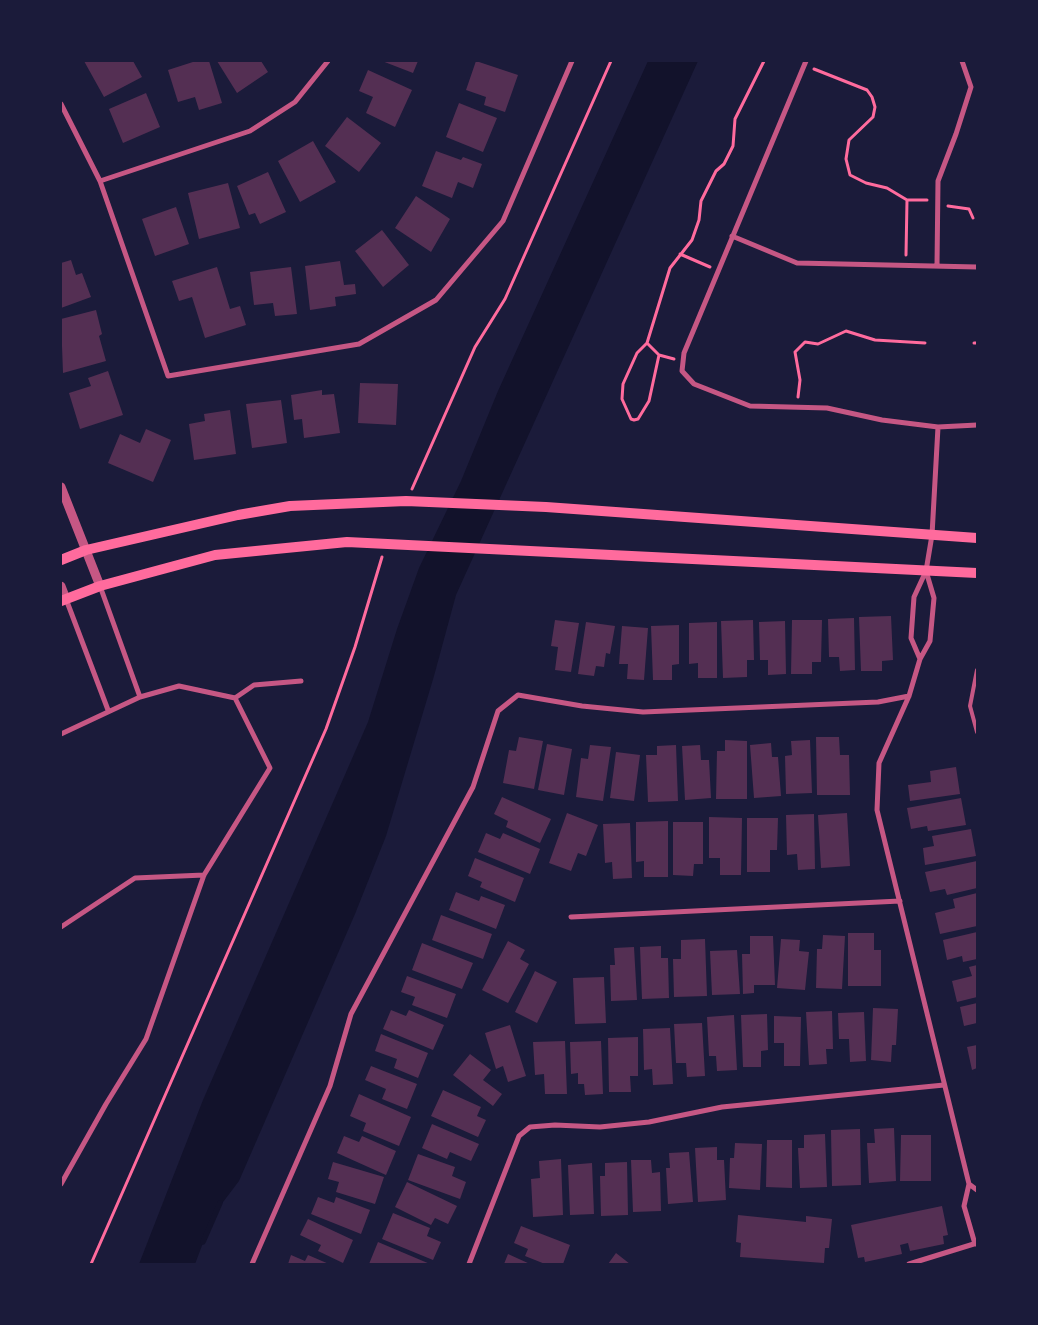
<!DOCTYPE html>
<html>
<head>
<meta charset="utf-8">
<style>
  body { margin:0 }
  #map { position:relative; width:1038px; height:1325px; overflow:hidden; background:#1b1b3a; font-family:"DejaVu Sans",sans-serif }
  canvas { display:block }
  .frame { position:absolute; inset:0; border:62px solid #1b1b3a; pointer-events:none }
</style>
</head>
<body>
<div id="map">
<canvas width="1038" height="1325"></canvas>
<div class="frame"></div>
</div>
<script>
const ctx = document.querySelector('canvas').getContext('2d');
ctx.lineJoin = 'round';
function paint(path, color) { ctx.fillStyle = color; ctx.fill(path, 'evenodd'); }
const toPath = rows => new Path2D(rows.map(r => 'M' + r).join(''));
function stroke(path, color, width, dash) { ctx.strokeStyle = color; ctx.lineWidth = width; ctx.lineCap = dash ? 'butt' : 'round'; ctx.setLineDash(dash || []); ctx.stroke(path); }
const water = toPath([
  [648,61,698,61,456,595,434,676,386,836,355,914,239,1181,214,1214,195,1264,139,1264,203,1100,368,722,397,629,419,568,461,481,498,391]
]);
const stream = toPath([
  [203,1242,220,1203]
]);
const building = toPath([
  [84,61,133,61,142,77,104,97],
  [196,61,209,61,222,103,199,110,195,97,178,102,168,70],
  [217,61,261,61,268,72,237,93],
  [382,61,418,61,413,73],
  [476,61,518,75,505,112,484,105,486,97,466,90],
  [368,70,412,90,395,127,366,113,373,97,359,91],
  [146,93,160,127,123,143,109,109],
  [459,103,497,118,483,152,446,137],
  [347,117,381,143,359,172,325,146],
  [313,141,336,182,300,202,278,161],
  [436,151,461,160,463,157,482,164,473,188,458,182,452,198,422,186],
  [268,172,286,212,260,224,255,213,249,215,237,186],
  [228,183,240,228,199,239,188,193],
  [416,196,450,219,431,252,395,228],
  [176,207,189,244,155,256,142,219],
  [382,230,409,265,383,287,355,251],
  [71,260,76,275,82,273,91,297,61,308,61,263],
  [340,261,344,285,355,284,356,294,335,297,336,306,310,310,305,266],
  [217,267,230,309,240,306,246,325,205,338,192,297,179,301,172,281],
  [291,267,297,314,275,316,273,303,254,305,250,272],
  [96,310,102,334,99,336,106,361,63,373,61,319],
  [108,371,123,415,80,429,69,393,91,386,88,378],
  [360,383,398,384,396,425,358,423],
  [322,390,322,395,334,394,340,433,304,438,302,419,294,420,291,395],
  [281,400,287,443,252,448,246,404],
  [230,410,236,454,194,460,189,424,205,421,204,414],
  [146,429,171,440,153,482,108,463,120,434,140,443],
  [891,616,893,660,882,661,882,671,861,671,859,617],
  [854,618,855,670,840,671,839,657,829,657,828,619],
  [555,620,579,623,571,672,555,670,558,647,551,646],
  [753,620,754,660,747,660,747,677,723,678,721,621],
  [792,620,822,620,821,662,812,662,812,674,791,674],
  [785,621,786,674,768,675,768,660,760,660,759,622],
  [586,622,615,626,610,654,606,653,604,667,596,666,594,676,578,674],
  [717,622,717,678,698,678,698,663,689,664,689,623],
  [679,625,679,664,672,665,672,680,653,680,651,626],
  [622,626,648,628,644,680,627,679,628,664,619,664],
  [519,737,543,741,534,789,503,783,509,750,516,751],
  [816,737,839,737,840,755,849,755,850,795,817,795],
  [725,740,747,741,747,799,716,799,717,751,725,751],
  [810,740,812,793,786,794,785,756,792,755,791,741],
  [771,743,772,757,778,757,781,796,754,798,750,745],
  [547,744,572,749,564,795,538,790],
  [590,745,611,747,603,801,576,797,581,758,588,759],
  [676,745,678,801,648,802,646,755,657,755,657,746],
  [700,745,701,760,709,760,711,798,685,800,682,746],
  [616,752,640,755,634,801,610,798],
  [956,767,960,794,910,801,908,785,931,782,930,771],
  [502,797,551,819,540,843,506,827,508,821,494,814],
  [961,798,966,825,928,831,927,826,911,829,907,808],
  [567,813,598,825,586,856,578,853,571,871,549,863],
  [847,813,850,866,821,868,818,815],
  [814,814,815,869,798,870,797,854,787,855,786,815],
  [709,817,742,818,741,875,720,875,720,858,709,858],
  [747,818,778,818,777,850,770,850,770,872,747,872],
  [668,821,668,877,644,877,644,861,636,862,636,822],
  [673,822,703,822,703,864,694,864,693,876,673,875],
  [630,823,632,878,613,879,612,862,605,863,603,824],
  [971,829,976,856,925,865,923,848,934,846,932,836],
  [486,833,500,839,503,833,540,849,530,874,478,852],
  [475,858,524,878,515,902,480,887,482,882,468,876],
  [977,861,977,888,947,895,945,889,930,892,925,872],
  [456,892,479,901,481,896,505,905,496,929,449,910],
  [977,893,977,926,940,934,935,913,955,908,953,899],
  [441,915,492,934,483,959,432,940],
  [977,932,977,959,963,962,962,956,947,960,943,940],
  [848,933,874,933,874,950,881,950,881,986,848,986],
  [823,935,845,936,842,989,816,988,817,949,822,949],
  [750,936,773,936,775,985,754,985,754,993,743,994,742,954,750,954],
  [705,939,707,996,674,997,673,959,681,959,681,940],
  [781,939,800,940,799,951,809,952,805,990,777,988],
  [508,941,525,950,520,959,529,964,508,1003,482,990],
  [422,943,473,963,462,989,412,970],
  [661,946,661,958,668,958,669,998,642,999,640,947],
  [634,947,637,1000,611,1001,610,965,615,965,614,948],
  [737,950,740,994,712,995,710,951],
  [977,965,977,997,957,1002,952,981,972,976,969,967],
  [535,971,557,982,537,1023,515,1012],
  [407,976,456,994,447,1018,412,1005,415,997,401,992],
  [604,977,606,1023,575,1024,573,978],
  [977,1003,977,1023,964,1026,960,1007],
  [873,1008,898,1009,896,1045,892,1045,891,1062,871,1060],
  [391,1010,406,1016,409,1010,444,1025,433,1050,383,1029],
  [832,1011,833,1049,826,1049,827,1064,809,1065,806,1012],
  [864,1012,866,1061,850,1062,849,1039,839,1039,838,1013],
  [767,1014,768,1050,761,1051,761,1067,743,1067,741,1015],
  [734,1015,737,1070,717,1071,716,1056,709,1056,707,1017],
  [774,1016,801,1017,800,1066,784,1066,784,1043,774,1043],
  [702,1023,705,1076,687,1077,686,1063,676,1063,674,1024],
  [510,1025,526,1076,508,1082,503,1066,496,1069,485,1033],
  [670,1028,673,1084,653,1085,652,1069,644,1070,643,1029],
  [381,1034,428,1053,418,1078,394,1068,397,1059,375,1051],
  [638,1037,638,1076,630,1076,631,1092,609,1092,608,1038],
  [565,1041,567,1094,545,1094,544,1074,535,1075,533,1042],
  [601,1041,603,1094,585,1095,584,1084,578,1084,578,1073,571,1074,570,1042],
  [977,1045,977,1068,972,1070,967,1047],
  [470,1054,491,1070,483,1080,502,1094,493,1106,453,1075],
  [371,1066,417,1084,407,1109,382,1099,386,1089,365,1080],
  [443,1090,481,1107,477,1116,486,1120,478,1137,431,1116],
  [359,1094,411,1117,399,1146,363,1131,366,1123,350,1116],
  [432,1124,479,1144,471,1161,450,1152,447,1159,422,1148],
  [894,1128,896,1181,869,1183,867,1143,875,1143,874,1129],
  [860,1129,861,1185,832,1186,831,1130],
  [825,1134,827,1187,800,1188,798,1148,804,1148,804,1135],
  [901,1135,931,1135,931,1181,900,1181],
  [344,1136,359,1142,362,1136,396,1151,386,1175,337,1153],
  [767,1140,792,1140,792,1188,766,1187],
  [735,1143,762,1144,760,1190,729,1188,730,1158,734,1158],
  [717,1147,717,1160,724,1160,726,1200,698,1202,695,1148],
  [689,1152,693,1202,668,1204,666,1168,670,1168,669,1153],
  [418,1154,455,1167,452,1176,466,1182,460,1199,408,1180],
  [561,1159,563,1215,533,1217,531,1179,540,1178,539,1161],
  [631,1160,651,1160,652,1173,660,1172,661,1211,633,1212],
  [333,1162,384,1177,375,1204,336,1192,339,1182,328,1179],
  [627,1162,628,1215,601,1216,600,1176,605,1176,605,1163],
  [592,1163,594,1214,570,1215,568,1165],
  [407,1182,457,1206,448,1224,435,1218,431,1225,395,1207],
  [318,1197,334,1203,336,1197,370,1210,361,1234,311,1214],
  [942,1206,948,1235,943,1236,944,1244,910,1251,908,1243,900,1245,902,1254,865,1262,864,1257,858,1258,851,1225],
  [393,1213,430,1228,427,1236,441,1242,433,1260,382,1239],
  [738,1215,806,1222,806,1216,832,1219,829,1248,825,1248,824,1263,740,1257,741,1243,736,1242],
  [308,1219,353,1240,343,1263,318,1251,321,1245,300,1235],
  [521,1226,570,1245,563,1264,545,1264,525,1256,528,1249,514,1243],
  [378,1242,430,1264,369,1264],
  [616,1253,630,1264,608,1264],
  [508,1254,530,1264,504,1264],
  [291,1255,305,1261,308,1255,329,1264,288,1264]
]);
const path = toPath([
  [814,69,867,90,872,97,875,107,873,117,849,140,846,159,850,175,866,183,887,188,907,200,927,200],
  [948,206,969,209,973,218],
  [680,254,710,267],
  [906,255,907,200],
  [647,343,659,355,674,359],
  [974,343,977,343],
  [659,355,649,401,638,419,634,420,631,419,622,399,623,384,637,353,647,343,670,268,692,240,699,220,701,201,716,171,724,164,733,146,735,119,764,61],
  [798,397,800,380,795,352,805,342,818,344,846,331,875,340,925,343],
  [412,489,475,347,505,299,611,61],
  [91,1264,326,729,355,647,382,557]
]);
const service = toPath([
  [977,670,970,706,977,732]
]);
const minor = toPath([
  [806,61,684,353,682,371,694,384,750,406,827,408,882,420,938,427,977,425],
  [61,104,100,181,168,376,359,344,436,300,503,221,572,61],
  [100,181,250,131,295,102,328,61],
  [732,236,797,263,977,267],
  [937,265,938,181,956,134,971,87,962,61],
  [926,571,934,598,930,641,920,659,909,696,879,763,877,810,969,1184,964,1206,975,1244],
  [100,586,140,697],
  [66,599,108,710],
  [920,659,911,638,914,597,926,571,932,535,938,427],
  [235,698,254,685,301,681],
  [61,734,140,697,179,686,235,698],
  [571,917,900,901],
  [61,927,135,878,204,875],
  [61,1184,106,1104,146,1039,204,875,270,768,235,698],
  [969,1184,977,1190],
  [252,1264,330,1086,351,1014,473,787,498,711,518,695,582,706,643,712,878,702,909,696],
  [469,1264,519,1136,530,1127,555,1125,600,1127,649,1122,722,1107,944,1085],
  [909,1264,977,1243]
]);
const tertiary = toPath([
  [61,487,100,586],
  [61,586,66,599]
]);
const secondary = toPath([
  [61,560,86,550,238,515,290,506,406,501,546,507,977,538],
  [61,601,100,586,215,555,347,542,977,573]
]);
paint(water, '#12122b');
stroke(stream, '#12122b', 5.5);
paint(building, '#542f53');
stroke(path, '#ff6b9d', 3);
stroke(service, '#c65784', 4);
stroke(minor, '#c65784', 5);
stroke(tertiary, '#c65784', 9);
stroke(secondary, '#ff6b9d', 10);
</script>
</body>
</html>
